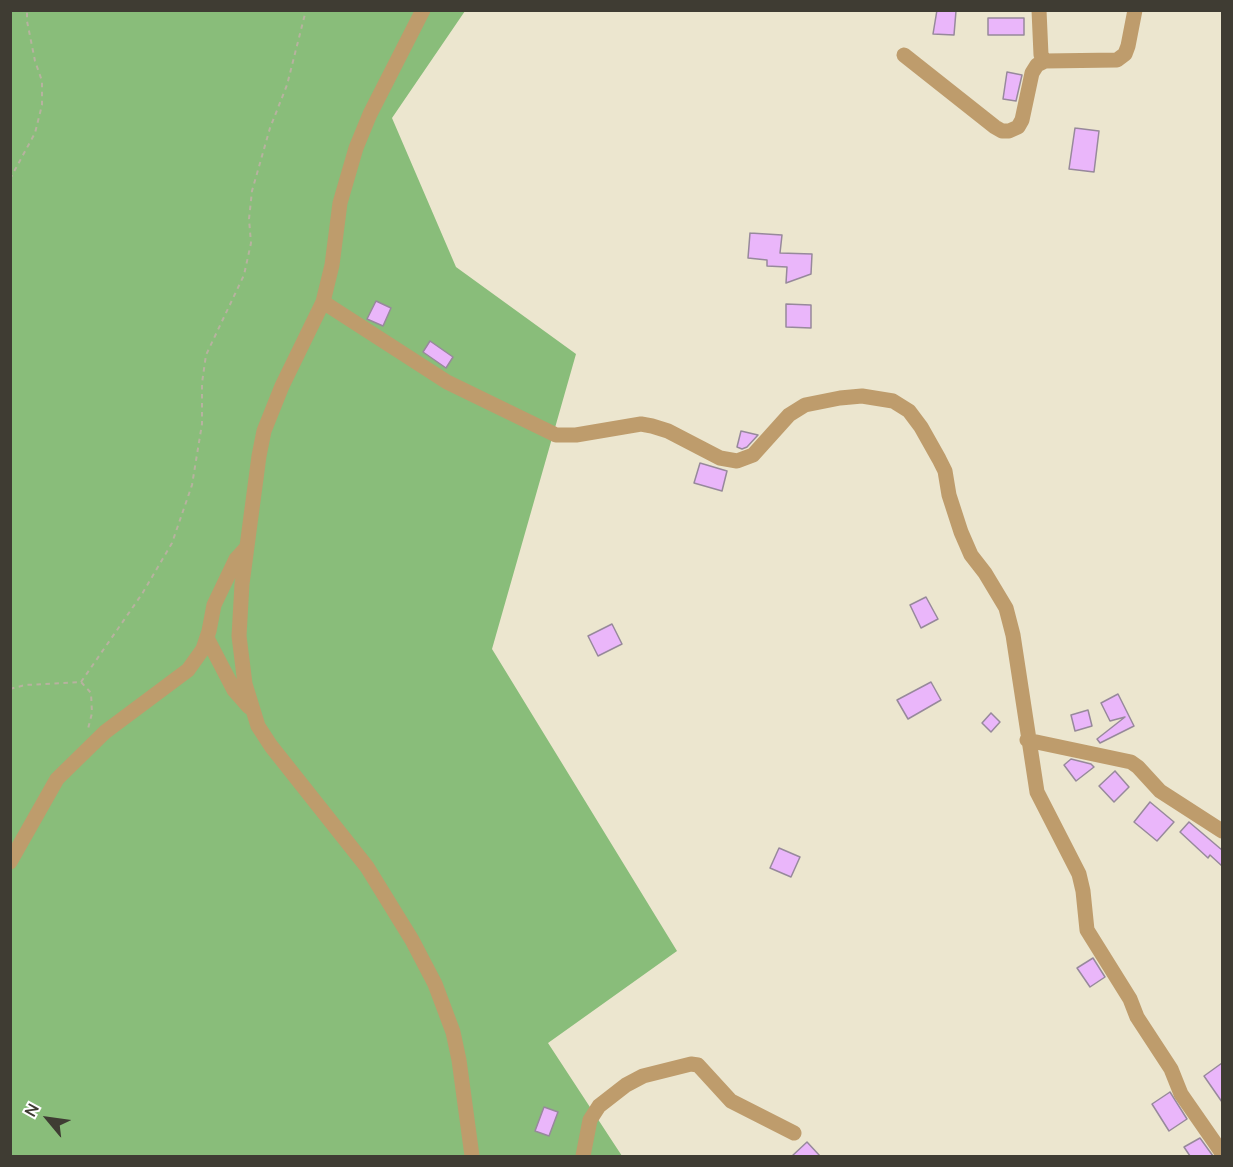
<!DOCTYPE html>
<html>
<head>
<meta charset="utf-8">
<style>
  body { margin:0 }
  #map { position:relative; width:1233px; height:1167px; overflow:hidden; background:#ece6cf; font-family:"Nunito Sans",sans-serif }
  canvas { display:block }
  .frame { position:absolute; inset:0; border:12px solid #3f3c33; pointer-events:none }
  .north { position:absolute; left:18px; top:1089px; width:60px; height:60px; -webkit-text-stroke:4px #fff; paint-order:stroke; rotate:299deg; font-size:16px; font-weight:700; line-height:24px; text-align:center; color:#3f3c33 }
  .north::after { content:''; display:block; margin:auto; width:21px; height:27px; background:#3f3c33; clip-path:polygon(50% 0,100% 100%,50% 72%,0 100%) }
</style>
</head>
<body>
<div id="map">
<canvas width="1233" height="1167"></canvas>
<div class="frame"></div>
<div class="north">N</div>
</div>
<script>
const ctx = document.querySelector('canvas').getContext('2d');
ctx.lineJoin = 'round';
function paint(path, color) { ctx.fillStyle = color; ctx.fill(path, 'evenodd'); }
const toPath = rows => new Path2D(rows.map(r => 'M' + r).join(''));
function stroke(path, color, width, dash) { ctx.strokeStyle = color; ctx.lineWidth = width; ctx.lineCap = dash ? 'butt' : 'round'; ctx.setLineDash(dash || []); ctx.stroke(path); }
const forest = toPath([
  [10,11,465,11,392,118,456,267,576,354,492,649,677,951,548,1043,622,1156,11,1156]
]);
const building = toPath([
  [937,10,956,11,954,35,933,34,937,10],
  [988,18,1024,18,1024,35,988,35,988,18],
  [1007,72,1022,75,1016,101,1003,99,1007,72],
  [1075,128,1099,131,1094,172,1069,169,1075,128],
  [750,233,782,235,780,253,812,254,811,274,786,283,787,267,767,266,767,260,748,258,750,233],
  [376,301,391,308,383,326,367,319,376,301],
  [786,304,811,305,811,328,786,327,786,304],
  [430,341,453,357,446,368,423,352,430,341],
  [741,431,758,435,747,447,742,449,737,447,741,431],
  [700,463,727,471,722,491,694,483,700,463],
  [926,597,938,619,921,628,910,605,926,597],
  [612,624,622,644,598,656,588,636,612,624],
  [931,682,941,700,908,719,897,700,931,682],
  [1118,694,1134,726,1100,743,1097,739,1125,717,1110,721,1101,703,1118,694],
  [1088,710,1092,726,1075,731,1071,715,1088,710],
  [991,713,1000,722,991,732,982,723,991,713],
  [1071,759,1091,764,1094,767,1076,781,1064,765,1071,759],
  [1115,771,1129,787,1114,802,1099,786,1115,771],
  [1150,802,1174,822,1157,841,1134,822,1150,802],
  [1189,822,1222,850,1222,866,1210,855,1208,858,1180,832,1189,822],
  [779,848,800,857,791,877,770,868,779,848],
  [1093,958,1105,977,1090,987,1077,968,1093,958],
  [1222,1063,1222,1102,1204,1076,1222,1063],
  [1170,1092,1187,1119,1169,1131,1152,1104,1170,1092],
  [544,1107,558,1112,549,1136,535,1131,544,1107],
  [1200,1138,1213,1156,1190,1156,1184,1147,1200,1138],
  [807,1142,820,1156,792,1156,807,1142]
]);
const path = toPath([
  [10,179,35,133,42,105,42,81,35,61,27,21,27,10],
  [81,682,142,594,172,543,192,485,202,424,202,383,206,355,244,275,251,243,249,219,252,191,270,128,287,85,306,10],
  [10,689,25,685,81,682,91,693,92,713,88,729]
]);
const minor = toPath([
  [423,10,370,114,356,148,340,203,332,265,323,302,282,386,264,431,259,456,242,584,239,636,245,684,258,726,271,746,367,867,412,940,435,984,453,1032,459,1060,472,1156],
  [1039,10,1041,55,1045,61],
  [904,55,995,127,1002,131,1009,131,1018,127,1022,120,1032,73,1037,65,1045,61,1117,60,1125,54,1128,46,1135,10],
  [323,302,447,382,556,435,576,435,641,424,652,426,668,431,720,458,737,461,753,455,789,415,805,405,840,398,862,396,893,401,909,411,921,427,939,459,945,471,949,495,961,532,971,555,985,573,1006,608,1013,635,1037,792,1079,874,1083,891,1087,930,1130,999,1137,1017,1171,1069,1181,1094,1222,1153],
  [207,638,234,690,249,707],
  [1027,740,1131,762,1138,767,1160,791,1222,831],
  [10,862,57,779,105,732,188,670,203,649,209,631,214,605,236,559,247,547],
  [583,1156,590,1120,599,1106,626,1085,643,1076,691,1064,698,1065,731,1101,794,1133]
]);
paint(forest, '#89bd7a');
paint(building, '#eab6fa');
stroke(building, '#97899b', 1.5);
stroke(path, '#b7b29f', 2, [4.5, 4.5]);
stroke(minor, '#be9c6c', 15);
</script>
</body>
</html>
